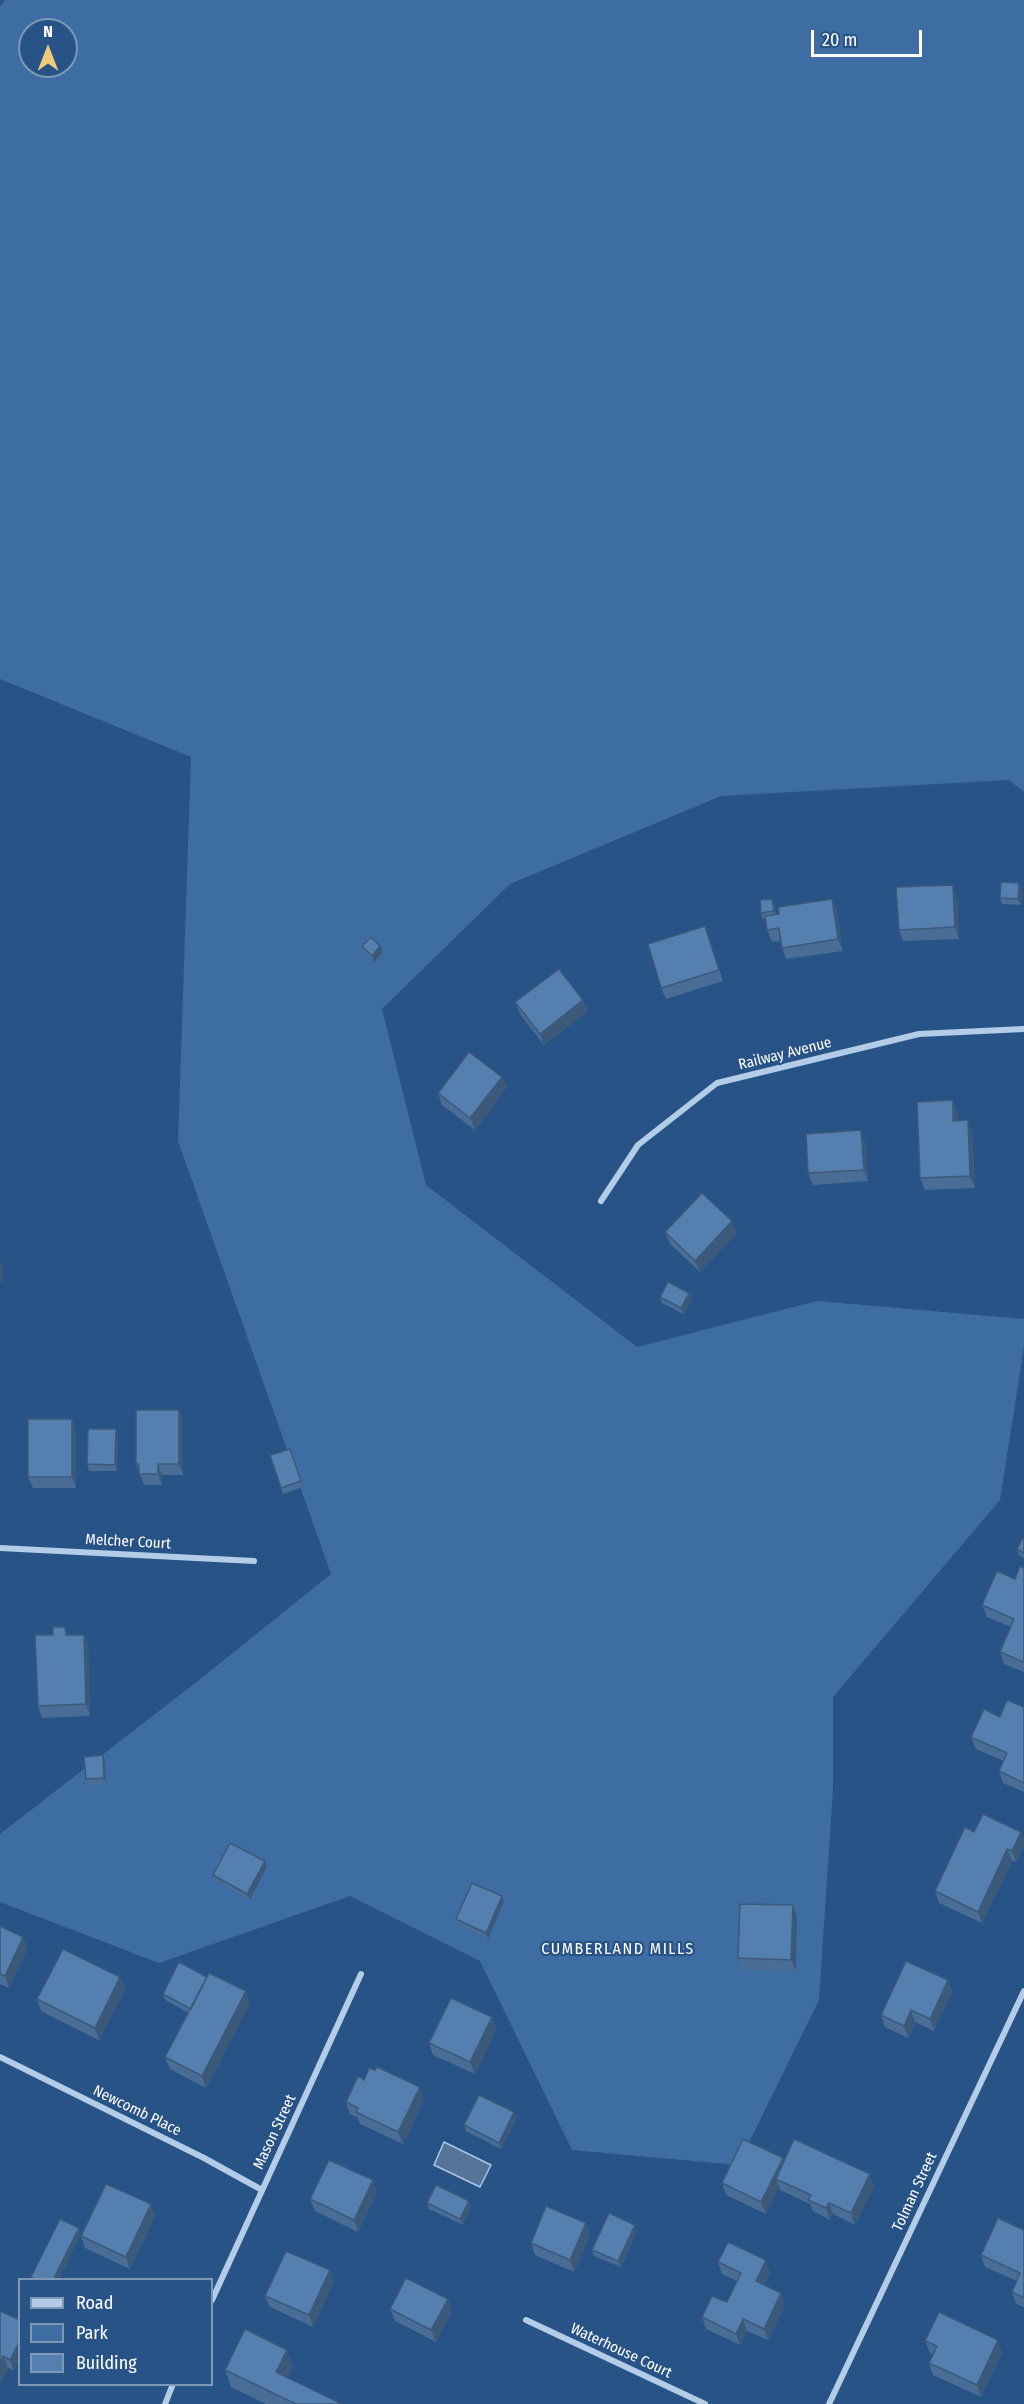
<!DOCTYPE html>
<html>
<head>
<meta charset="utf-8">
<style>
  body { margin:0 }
  #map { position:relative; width:1024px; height:2404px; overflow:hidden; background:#285386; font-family:"Fira Sans Condensed",sans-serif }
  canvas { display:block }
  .legend { position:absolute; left:18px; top:2278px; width:195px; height:108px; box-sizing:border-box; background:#285386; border:2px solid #7e98b6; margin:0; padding:8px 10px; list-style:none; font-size:18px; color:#fff }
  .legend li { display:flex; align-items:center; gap:12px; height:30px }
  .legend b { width:30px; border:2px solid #7e98b6 }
  .north { position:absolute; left:18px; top:18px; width:60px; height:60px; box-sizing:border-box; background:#285386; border:2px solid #7e98b6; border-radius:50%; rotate:0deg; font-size:16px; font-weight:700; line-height:24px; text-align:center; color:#fff }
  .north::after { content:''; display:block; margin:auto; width:21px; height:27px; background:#efcb7a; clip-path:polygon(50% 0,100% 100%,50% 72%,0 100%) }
  .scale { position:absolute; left:811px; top:30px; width:111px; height:27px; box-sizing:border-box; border:3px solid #fff; border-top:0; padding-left:8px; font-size:18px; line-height:21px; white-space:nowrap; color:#fff; -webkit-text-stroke:4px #285386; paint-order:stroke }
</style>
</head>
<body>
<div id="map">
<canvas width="1024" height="2404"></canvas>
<ul class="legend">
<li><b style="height:8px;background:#b3cce8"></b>Road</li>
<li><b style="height:16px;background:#3d6da2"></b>Park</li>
<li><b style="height:16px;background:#557faf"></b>Building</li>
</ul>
<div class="north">N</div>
<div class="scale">20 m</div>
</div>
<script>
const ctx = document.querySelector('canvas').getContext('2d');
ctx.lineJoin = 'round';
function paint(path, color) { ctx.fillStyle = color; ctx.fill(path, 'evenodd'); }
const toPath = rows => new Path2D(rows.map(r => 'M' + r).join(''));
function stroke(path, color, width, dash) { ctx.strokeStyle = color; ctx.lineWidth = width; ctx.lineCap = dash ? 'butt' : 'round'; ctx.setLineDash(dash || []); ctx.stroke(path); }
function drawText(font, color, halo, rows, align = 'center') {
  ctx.font = font + ' "Fira Sans Condensed",sans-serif'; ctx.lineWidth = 4.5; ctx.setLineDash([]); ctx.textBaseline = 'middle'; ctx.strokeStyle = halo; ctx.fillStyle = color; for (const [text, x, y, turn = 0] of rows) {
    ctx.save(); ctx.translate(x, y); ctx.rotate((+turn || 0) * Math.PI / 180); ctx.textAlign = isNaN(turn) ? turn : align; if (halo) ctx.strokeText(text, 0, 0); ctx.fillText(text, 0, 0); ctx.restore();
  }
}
const green = toPath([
  [5,0,1024,0,1024,792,1009,780,721,796,510,884,382,1009,426,1185,637,1347,817,1301,1024,1319,1024,1347,1000,1500,833,1697,833,1789,819,2000,738,2165,572,2150,480,1961,350,1896,159,1963,0,1902,0,1834,199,1680,331,1574,178,1141,191,757,0,679,0,7],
  [30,30,66,30,66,66,30,66]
]);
const water = toPath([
  [444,2142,491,2165,480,2187,434,2165,444,2142]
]);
const minor = toPath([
  [601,1201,638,1145,717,1083,919,1034,1024,1029],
  [0,1548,254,1561],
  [0,2057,204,2158,262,2190],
  [212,2300,361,1974],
  [526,2320,705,2404],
  [165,2404,173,2384],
  [829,2404,1024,1991]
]);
const wall = toPath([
  [1019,883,1022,889,1021,905,1002,904,1000,898],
  [957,896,959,939,903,941,899,930],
  [772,899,775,905,776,914,832,899,837,911,843,951,786,959,782,948,781,941,772,942,767,930,766,918,763,919,761,913],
  [709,938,723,981,666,999,661,988],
  [362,946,380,946,383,952,374,962,364,952],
  [583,1000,587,1012,544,1045,520,1014,515,1002],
  [502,1077,506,1088,475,1130,442,1105,438,1093],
  [957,1112,957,1121,972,1132,975,1188,925,1190,920,1178],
  [865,1142,868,1181,813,1185,808,1173],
  [665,1232,737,1233,700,1272,670,1244],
  [689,1293,692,1299,684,1314,662,1303,660,1297],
  [179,1410,183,1421,183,1475,162,1475,162,1485,144,1485,136,1464],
  [72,1419,76,1431,76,1488,33,1488,28,1477],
  [116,1429,118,1435,117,1471,89,1471,87,1464],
  [290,1449,303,1487,283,1494,270,1455],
  [1024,1536,1024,1558,1019,1555,1017,1549],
  [1024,1568,1024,1672,1004,1664,1000,1652,1011,1627,987,1617,982,1605,1015,1579],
  [65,1627,68,1635,84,1635,88,1646,90,1716,42,1718,38,1706,53,1635],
  [1024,1707,1024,1792,1003,1783,999,1771,1004,1761,976,1749,971,1737,1000,1717],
  [105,1762,106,1784,88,1785,86,1779],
  [974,1832,1021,1832,1024,1841,1024,1846,1016,1862,1012,1861,982,1923,939,1903,935,1891],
  [267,1867,250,1900,215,1881,213,1875],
  [502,1896,504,1902,488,1939,458,1925,456,1919],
  [793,1905,797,1917,796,1971,742,1970,738,1958],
  [0,1926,23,1937,27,1949,9,1988,0,1984],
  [120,1977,125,1989,99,2040,41,2011,37,1999],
  [948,1980,952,1992,934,2031,915,2022,908,2038,885,2027,881,2015],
  [163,1994,250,2003,206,2088,170,2069,165,2057,189,2013,165,2000],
  [492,2017,496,2029,475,2074,433,2055,429,2043],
  [364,2080,424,2099,403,2144,360,2124,358,2118,350,2114,346,2102],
  [517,2118,501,2149,466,2131,464,2125],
  [784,2161,874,2186,855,2225,833,2214,830,2220,813,2211,810,2204,780,2190,779,2186,766,2214,726,2195,722,2183],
  [377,2192,358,2232,315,2211,310,2199],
  [469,2201,471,2207,463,2225,429,2209,427,2203],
  [155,2216,130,2269,85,2248,81,2236],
  [586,2223,590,2235,574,2272,535,2255,531,2243],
  [1024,2230,1024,2307,1016,2304,1012,2292,1017,2281,985,2267,981,2255],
  [637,2231,621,2267,594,2256,592,2250],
  [718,2262,770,2272,764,2285,785,2305,768,2340,747,2331,740,2345,706,2329,702,2317,727,2302,737,2281,722,2274],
  [330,2270,334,2282,313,2327,270,2307,265,2296],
  [448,2299,452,2311,436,2342,395,2321,390,2309],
  [0,2311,14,2371,8,2368,0,2384],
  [925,2341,1002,2352,981,2397,933,2375,929,2363,933,2354,930,2353],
  [293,2366,288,2378,342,2404,266,2404,231,2387,225,2370]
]);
const shadedWall = toPath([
  [1019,883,1022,889,1021,905,1018,899],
  [953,885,957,896,959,939,955,927],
  [772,899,775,905,776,917,774,911],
  [832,899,837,911,843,951,838,939],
  [380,946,383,952,374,962,372,956],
  [583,1000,587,1012,544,1045,540,1034],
  [502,1077,506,1088,475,1130,470,1118],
  [953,1100,957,1112,958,1133,953,1121],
  [968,1120,972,1132,975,1188,970,1176],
  [861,1130,865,1142,868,1181,864,1170],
  [732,1221,737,1233,700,1272,695,1261],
  [0,1260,3,1266,3,1285,0,1279],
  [689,1293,692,1299,684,1314,681,1308],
  [179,1410,183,1421,183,1475,179,1464],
  [72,1419,76,1431,76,1488,72,1477],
  [116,1429,118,1435,117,1471,115,1465],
  [158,1464,162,1475,162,1485,158,1474],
  [84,1635,88,1646,90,1716,86,1704],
  [103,1755,105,1762,106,1784,104,1778],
  [1021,1832,1024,1841,1024,1846,1016,1862,1012,1851],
  [1007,1849,1012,1861,982,1923,978,1912],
  [265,1861,267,1867,250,1900,247,1894],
  [502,1896,504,1902,488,1939,486,1933],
  [793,1905,797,1917,796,1971,791,1960],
  [23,1937,27,1949,9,1988,5,1976],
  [120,1977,125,1989,99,2040,95,2028],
  [948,1980,952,1992,934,2031,930,2019],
  [246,1991,250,2003,206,2088,202,2076],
  [911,2010,915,2022,908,2038,904,2026],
  [492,2017,496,2029,475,2074,470,2062],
  [420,2087,424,2099,403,2144,398,2132],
  [514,2112,517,2118,501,2149,499,2143],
  [783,2158,787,2169,776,2179,779,2186,766,2214,761,2202],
  [870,2174,874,2186,855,2225,851,2213],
  [373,2180,377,2192,358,2232,354,2220],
  [469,2201,471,2207,463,2225,460,2219],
  [829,2203,833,2214,830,2220,826,2208],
  [151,2204,155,2216,130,2269,126,2257],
  [586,2223,590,2235,574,2272,570,2260],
  [635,2225,637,2231,621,2267,618,2261],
  [79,2228,81,2234,59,2280,53,2280],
  [766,2260,770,2272,760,2293,756,2281],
  [330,2270,334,2282,313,2327,309,2315],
  [781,2293,785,2305,768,2340,764,2329],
  [448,2299,452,2311,436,2342,431,2330],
  [743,2319,747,2331,740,2345,736,2334],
  [20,2340,20,2360,14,2371,10,2360],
  [998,2340,1002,2352,981,2397,977,2385],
  [287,2350,293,2366,283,2389,276,2372],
  [3,2356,8,2368,0,2384,0,2363]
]);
const building = toPath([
  [1001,882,1019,883,1018,899,1000,898,1001,882],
  [953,885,955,927,899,930,896,887,953,885],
  [772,899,774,911,761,913,760,900,772,899],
  [832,899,838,939,782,948,779,928,767,930,765,916,779,914,778,907,832,899],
  [705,926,719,970,661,988,648,944,705,926],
  [371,937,380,946,372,956,362,946,371,937],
  [559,969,583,1000,540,1034,515,1002,559,969],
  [469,1052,502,1077,470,1118,438,1093,469,1052],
  [953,1100,953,1121,968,1120,970,1176,920,1178,917,1102,953,1100],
  [861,1130,864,1170,808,1173,806,1134,861,1130],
  [702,1193,732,1221,695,1261,665,1232,702,1193],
  [668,1282,689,1293,681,1308,660,1297,668,1282],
  [136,1410,179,1410,179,1464,158,1464,158,1474,139,1474,139,1464,136,1464,136,1410],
  [28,1419,72,1419,72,1477,28,1477,28,1419],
  [88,1429,116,1429,115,1465,87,1464,88,1429],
  [290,1449,301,1481,281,1488,270,1455,290,1449],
  [1024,1536,1024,1553,1017,1549,1024,1536],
  [1020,1566,1024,1568,1024,1662,1000,1652,1014,1619,982,1605,997,1571,1015,1579,1020,1566],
  [53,1627,65,1627,66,1635,84,1635,86,1704,38,1706,35,1635,53,1635,53,1627],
  [1007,1700,1024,1707,1024,1783,999,1771,1007,1753,971,1737,984,1709,1000,1717,1007,1700],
  [103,1755,104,1778,86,1779,84,1757,103,1755],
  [983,1814,1021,1832,1012,1851,1007,1849,978,1912,935,1891,965,1827,974,1832,983,1814],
  [230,1843,265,1861,247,1894,213,1875,230,1843],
  [472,1883,502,1896,486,1933,456,1919,472,1883],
  [740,1904,793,1905,791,1960,738,1958,740,1904],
  [0,1926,23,1937,5,1976,0,1974,0,1926],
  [63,1949,120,1977,95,2028,37,1999,63,1949],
  [906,1961,948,1980,930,2019,911,2010,904,2026,881,2015,906,1961],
  [179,1962,207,1977,191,2009,163,1994,179,1962],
  [209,1973,246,1991,202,2076,165,2057,209,1973],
  [451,1998,492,2017,470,2062,429,2043,451,1998],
  [377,2067,420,2087,398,2132,356,2112,358,2108,346,2102,358,2076,364,2080,369,2068,375,2070,377,2067],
  [479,2095,514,2112,499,2143,464,2125,479,2095],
  [743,2139,783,2158,761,2202,722,2183,743,2139],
  [794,2139,870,2174,851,2213,829,2203,826,2208,808,2200,811,2195,776,2179,794,2139],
  [329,2160,373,2180,354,2220,310,2199,329,2160],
  [106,2184,151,2204,126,2257,81,2236,106,2184],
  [436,2185,469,2201,460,2219,427,2203,436,2185],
  [546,2206,586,2223,570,2260,531,2243,546,2206],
  [609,2213,635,2225,618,2261,592,2250,609,2213],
  [998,2218,1024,2230,1024,2298,1012,2292,1020,2273,981,2255,998,2218],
  [60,2219,79,2228,53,2280,36,2280,31,2277,60,2219],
  [728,2242,766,2260,756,2281,781,2293,764,2329,743,2319,736,2334,702,2317,712,2296,727,2302,741,2273,718,2262,728,2242],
  [286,2251,330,2270,309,2315,265,2296,286,2251],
  [406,2278,448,2299,431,2330,390,2309,406,2278],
  [0,2311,20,2320,20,2340,10,2360,3,2356,0,2363,0,2311],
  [939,2312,998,2340,977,2385,929,2363,937,2346,925,2341,939,2312],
  [245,2329,287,2350,276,2372,342,2404,296,2404,225,2370,245,2329]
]);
const streetNames = [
  ["Railway Avenue",785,1054,-14],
  ["Melcher Court",128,1542,3],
  ["Newcomb Place",137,2111,26],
  ["Mason Street",275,2132,-65],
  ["Tolman Street",915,2192,-65],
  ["Waterhouse Court",621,2351,25]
];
const neighbourhoodNames = [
  ["CUMBERLAND MILLS",618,1950]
];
paint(green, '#3d6da2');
paint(water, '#567498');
stroke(water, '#a8c7e8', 1.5);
stroke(minor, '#b3cce8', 6);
paint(wall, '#496d96');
paint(shadedWall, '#3c597a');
paint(building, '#557faf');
stroke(building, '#3c597a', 1.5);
drawText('15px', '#fff', '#285386', streetNames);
ctx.letterSpacing = '1.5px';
drawText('16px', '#fff', '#285386', neighbourhoodNames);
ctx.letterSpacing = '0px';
</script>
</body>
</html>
